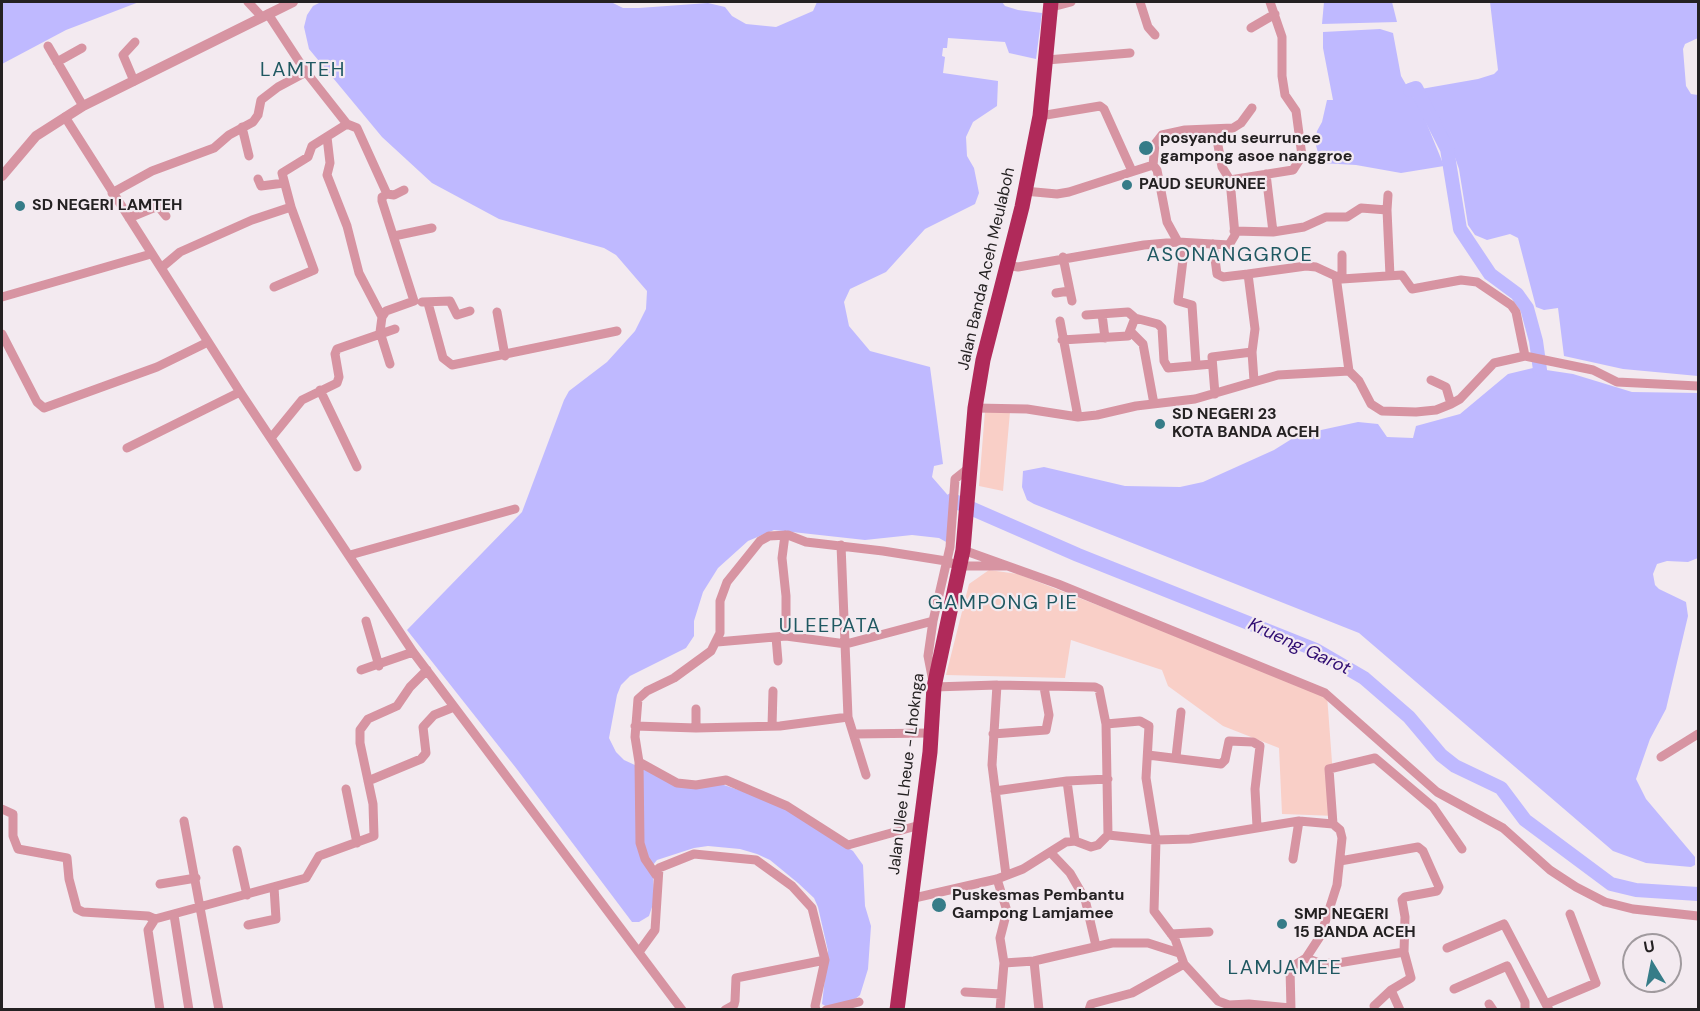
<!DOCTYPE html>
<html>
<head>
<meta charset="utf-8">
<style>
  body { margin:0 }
  #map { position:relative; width:1700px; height:1011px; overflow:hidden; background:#f3eaf0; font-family:"DM Sans",sans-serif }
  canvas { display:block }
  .frame { position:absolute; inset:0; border:3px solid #242122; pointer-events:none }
  .north { position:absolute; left:1622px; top:933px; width:60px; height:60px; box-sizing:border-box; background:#f3eaf0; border:2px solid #a09a9e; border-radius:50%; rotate:350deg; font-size:16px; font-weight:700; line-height:24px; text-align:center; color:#242122 }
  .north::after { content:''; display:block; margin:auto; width:21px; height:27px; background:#367c88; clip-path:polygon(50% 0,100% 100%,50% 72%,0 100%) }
</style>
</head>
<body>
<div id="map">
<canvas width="1700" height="1011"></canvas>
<div class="frame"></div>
<div class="north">U</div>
</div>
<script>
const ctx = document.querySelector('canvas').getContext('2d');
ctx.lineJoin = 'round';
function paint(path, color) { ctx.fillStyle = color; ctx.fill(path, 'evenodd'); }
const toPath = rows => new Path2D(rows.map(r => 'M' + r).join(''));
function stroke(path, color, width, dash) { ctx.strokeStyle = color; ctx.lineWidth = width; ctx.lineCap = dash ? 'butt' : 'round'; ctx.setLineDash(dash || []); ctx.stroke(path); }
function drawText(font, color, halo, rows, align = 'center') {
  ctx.font = font + ' "DM Sans",sans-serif'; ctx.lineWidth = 4.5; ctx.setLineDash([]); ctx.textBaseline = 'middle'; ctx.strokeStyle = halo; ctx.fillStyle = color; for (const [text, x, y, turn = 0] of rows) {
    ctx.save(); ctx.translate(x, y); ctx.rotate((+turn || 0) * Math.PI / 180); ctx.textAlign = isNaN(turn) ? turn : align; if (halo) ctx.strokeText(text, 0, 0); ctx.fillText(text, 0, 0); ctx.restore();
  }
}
const green = toPath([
  [985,411,1010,412,1003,491,979,486],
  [989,570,1018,574,1327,695,1336,816,1282,814,1279,748,1223,726,1168,686,1162,670,1071,640,1065,678,946,675,969,584]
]);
const water = toPath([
  [2,2,139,2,66,30,2,64],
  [321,2,611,2,623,8,639,8,708,3,725,7,732,16,746,24,776,27,813,11,817,2,1002,2,1005,6,1018,10,1042,13,1036,59,1009,53,1005,42,948,38,947,48,943,48,942,56,945,57,943,73,998,81,997,106,973,122,966,137,967,156,974,168,979,193,975,204,925,229,886,272,850,289,844,302,849,326,870,351,930,367,943,464,934,466,932,477,952,500,948,543,939,538,912,535,865,540,774,530,748,541,718,568,703,592,694,621,694,636,686,648,630,676,621,685,617,695,609,738,616,752,624,760,676,784,721,784,774,802,853,851,863,865,865,906,871,926,868,969,860,995,854,1000,827,1007,822,1004,828,951,818,907,814,898,798,883,770,860,757,854,740,849,708,846,694,848,657,860,653,865,654,901,649,916,639,922,632,922,516,768,407,630,522,512,564,400,569,391,607,362,635,331,646,309,647,291,616,255,604,248,499,219,432,183,382,137,309,49,304,27,307,15,313,6],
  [1324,2,1392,2,1397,22,1322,24],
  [1490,2,1698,2,1698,38,1685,44,1683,49,1686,86,1691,94,1698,95,1698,376,1623,369,1564,356,1558,308,1544,310,1536,307,1518,238,1510,234,1487,240,1475,235,1468,225,1459,169,1451,146,1421,89,1478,79,1494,74,1498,70],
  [1380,29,1393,33,1401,76,1422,112,1444,166,1401,173,1356,165,1321,163,1315,142,1317,131,1322,122,1327,100,1333,100,1323,48,1323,32],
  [1533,368,1573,374,1632,392,1698,393,1698,558,1688,562,1667,561,1657,564,1653,574,1655,585,1659,589,1686,602,1688,616,1666,709,1650,739,1636,779,1646,799,1695,857,1695,865,1691,867,1646,863,1613,851,1359,633,1034,504,1027,500,1022,487,1023,471,1044,467,1125,486,1180,487,1203,482,1274,450,1298,435,1358,422,1378,424,1387,437,1413,438,1416,426,1460,414,1508,374]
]);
const river = toPath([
  [1410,90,1416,88,1447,149,1460,229,1490,274,1517,294,1527,308,1536,341,1540,370],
  [952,500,1078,555,1316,650,1364,678,1409,717,1441,755,1455,766,1501,788,1525,820,1611,884,1636,890,1698,894]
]);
const minor = toPath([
  [248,2,262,17],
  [1140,2,1148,27,1155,35],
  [1052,7,1071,2],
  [268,14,306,72,347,124,357,128,387,194,382,197,382,201,414,301,386,311,382,317],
  [1251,28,1275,14],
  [48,46,83,106],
  [1047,60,1130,53],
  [57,62,82,48],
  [134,81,123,55,135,42],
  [1040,116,1100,106,1104,109,1132,171],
  [65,117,240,392,413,652,682,1010],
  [242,127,249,156],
  [1215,129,1222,167,1230,180],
  [327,137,330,163,327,175,347,226,359,273,382,317,380,332,390,364],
  [1153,165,1155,144,1162,135,1185,130,1233,128,1241,123,1252,108],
  [1266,174,1273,232,1304,227,1326,217,1347,217,1361,208,1387,210,1388,195],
  [258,179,261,186,284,183],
  [1024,191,1057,194,1069,192,1153,165,1157,170,1167,222,1178,242],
  [112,193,152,171,214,148,229,135,253,122,258,115,261,100,278,87,306,72],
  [387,194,394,195,404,190],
  [291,207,282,173,308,157,312,146,347,124],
  [1387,210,1390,276],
  [129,218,158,206,166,216],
  [1234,231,1273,232],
  [394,236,432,228],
  [1185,243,1178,301,1192,305,1196,365],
  [1213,244,1217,274,1223,277,1248,274],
  [1063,257,1072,301],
  [1005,265,1018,267,1144,245,1178,242,1229,245,1235,235,1230,180,1293,170,1302,156,1296,111,1285,95,1282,76,1282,37,1270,2],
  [161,268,180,252,252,220,291,207,314,270,274,287],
  [1336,276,1349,371],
  [1342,279,1342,255],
  [1056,293,1069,291],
  [2,297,151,254],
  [422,302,450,301,457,315,470,311],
  [428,303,443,358,452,365,617,331],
  [497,312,505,356],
  [1102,314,1105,338],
  [1086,315,1128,312,1135,318,1158,324,1162,328,1164,361,1168,368,1212,364],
  [1060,321,1078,417],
  [1132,333,1143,344,1154,404],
  [2,334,37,402,44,408,157,367,208,342],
  [1062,340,1128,336,1135,318],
  [1431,380,1446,387,1451,404],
  [1254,381,1252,352,1255,329,1248,274,1306,266,1316,267,1342,279,1402,275,1412,289,1461,280,1477,282,1511,305,1516,312,1525,356],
  [320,390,357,467],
  [1215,394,1212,357,1252,352],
  [975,408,1027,409,1078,417,1097,415,1136,406,1195,399,1278,375,1349,371,1359,381,1371,404,1382,411,1416,412,1436,410,1451,404,1460,399,1494,363,1525,356,1593,370,1617,382,1698,386],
  [271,438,302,400,337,383,339,377,335,354,337,349,395,329],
  [127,448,240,392],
  [970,467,955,479,950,547,933,621,928,656,934,687,997,685,1095,687,1099,689,1106,724,1108,835],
  [785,535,782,558,786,596,786,636],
  [841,545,848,717,866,775],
  [963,550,1058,584,1325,693,1437,792,1503,828,1550,870,1576,887,1605,902,1633,909,1698,916],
  [350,555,515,509],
  [366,621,379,666],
  [776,637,778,661],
  [717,642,786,636,846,644,933,621],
  [361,670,413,652],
  [997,685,992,765,1006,875],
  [1106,724,1140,721,1149,726,1146,778,1156,840,1154,911,1175,939,1184,964,1218,1001,1229,1005,1249,1004,1290,1008],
  [635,726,696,728,780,726,848,717],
  [772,726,773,691],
  [696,728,696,709],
  [854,734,931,733],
  [993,734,1046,730,1049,715,1044,687],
  [1148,755,1221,764,1225,760,1229,741,1253,742,1260,746,1255,789,1257,827],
  [1176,757,1181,712],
  [1661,757,1698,734],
  [639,762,640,843,645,859,656,875],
  [368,781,421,759,426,753,423,727,434,715,454,707],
  [346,789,357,843],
  [995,791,1067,781],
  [2,809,13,814,13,836,18,849,67,858,69,879,77,909,83,912,148,916,155,919],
  [184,821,219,1010],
  [1333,824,1329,769,1375,758,1433,807,1462,849],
  [920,825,848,845,787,806,726,780,696,785,677,783,639,762,635,737,638,699,647,691,674,678,711,651,720,633,720,601,727,582,760,541,769,536,788,535,806,542,883,551,946,561,959,566,1006,566],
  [1075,841,1067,781,1108,779],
  [237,850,247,895],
  [1051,853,1070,873,1085,899,1096,946],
  [1293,859,1299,821],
  [1340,861,1418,847,1423,851,1439,887,1437,891,1405,897,1402,900,1405,917,1404,952,1411,978,1391,990,1400,1010],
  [997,879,1007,911,1000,938,1004,963,1034,961,1112,943,1148,943,1179,953],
  [160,884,196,878],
  [910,899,997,879,1023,869,1066,842,1075,841,1091,847,1098,845,1108,835,1156,840,1190,839,1299,821,1333,824,1340,830,1342,838,1337,885,1321,935,1306,958,1290,968,1291,1010],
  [174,915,189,1010],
  [248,925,276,919,274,887],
  [1171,934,1209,932],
  [1447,948,1504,924,1549,1010],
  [639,952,655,930,659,868,694,854,756,860,792,886,812,908,825,960,815,1006,816,1010],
  [1306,958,1319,963,1338,963,1404,952],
  [1034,961,1039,1010],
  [1454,989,1507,966,1525,1002,1525,1010],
  [965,992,1001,994],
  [1489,1004,1493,1010],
  [1546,1004,1596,983,1570,914],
  [1374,1006,1391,990],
  [160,1010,148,930,155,919,306,878,319,856,374,836,373,804,360,743,360,730,368,719,397,706,410,687,427,670],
  [725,1010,734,1005,735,1001,736,978,825,960],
  [826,1010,859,1002],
  [1000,1010,1004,963],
  [1089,1010,1091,1004,1132,993,1184,964]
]);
const tertiary = toPath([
  [2,176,36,136,83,106,293,2]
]);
const trunk = toPath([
  [897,1010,930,752,934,687,963,550,975,408,983,360,1022,207,1040,116,1051,2]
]);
const markers = [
  [1146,148,8,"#367c88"],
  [1127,185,6,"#367c88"],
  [20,206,6,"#367c88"],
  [1160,424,6,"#367c88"],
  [939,905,8,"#367c88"],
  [1282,924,6,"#367c88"]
];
const poiNames = [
  ["posyandu seurrunee",1160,139],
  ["gampong asoe nanggroe",1160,157],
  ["PAUD SEURUNEE",1139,185],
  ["SD NEGERI LAMTEH",32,206],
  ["SD NEGERI 23",1172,415],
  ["KOTA BANDA ACEH",1172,433],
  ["Puskesmas Pembantu",952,896],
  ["Gampong Lamjamee",952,914],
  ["SMP NEGERI",1294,915],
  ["15 BANDA ACEH",1294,933]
];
const streetNames = [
  ["Jalan Banda Aceh Meulaboh",987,269,-77],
  ["Jalan Ulee Lheue - Lhoknga",907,774,-83]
];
const waterNames = [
  ["Krueng Garot",1299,647,25]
];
const quarterNames = [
  ["LAMTEH",303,71],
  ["ASONANGGROE",1230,256],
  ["GAMPONG PIE",1003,604],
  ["ULEEPATA",830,627],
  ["LAMJAMEE",1285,969]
];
paint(green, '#f9cfc7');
paint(water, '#bfb9ff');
stroke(river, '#bfb9ff', 14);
stroke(minor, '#d794a2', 9);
stroke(tertiary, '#d794a2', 10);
stroke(trunk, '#b02a5a', 15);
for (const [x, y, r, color] of markers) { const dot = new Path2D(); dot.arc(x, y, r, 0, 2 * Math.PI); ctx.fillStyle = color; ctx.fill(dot); stroke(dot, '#f3eaf0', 2); }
drawText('bold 16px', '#242122', '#f3eaf0', poiNames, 'left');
drawText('16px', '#242122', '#f3eaf0', streetNames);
drawText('italic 18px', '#2f0d72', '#f3eaf0', waterNames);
ctx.letterSpacing = '1.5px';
drawText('20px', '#1f5861', '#f3eaf0', quarterNames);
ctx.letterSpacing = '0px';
</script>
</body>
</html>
